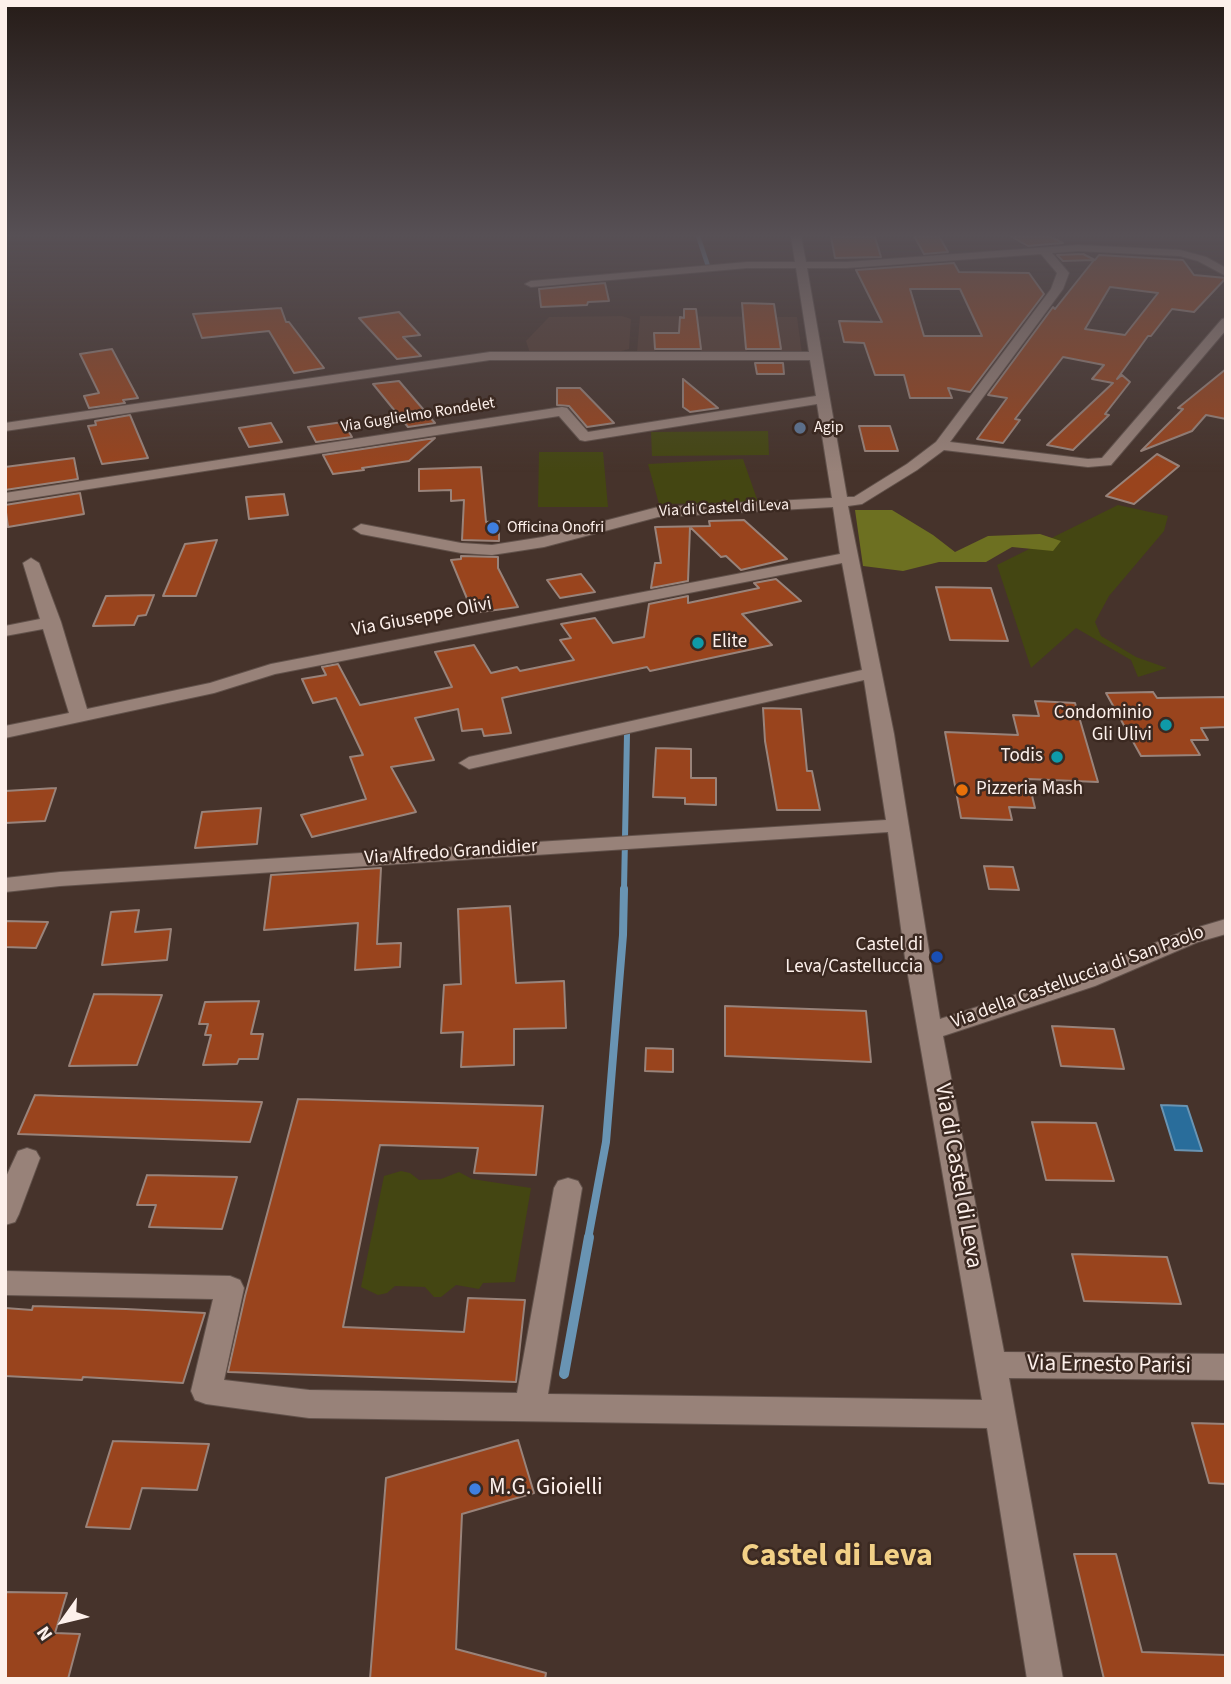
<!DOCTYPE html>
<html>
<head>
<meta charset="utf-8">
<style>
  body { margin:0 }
  #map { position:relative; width:1231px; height:1684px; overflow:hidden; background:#46332b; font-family:"Source Sans 3",sans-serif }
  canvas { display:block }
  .frame { position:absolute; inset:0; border:7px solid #fdf0eb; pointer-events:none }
  .north { position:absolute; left:28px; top:1586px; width:70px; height:70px; -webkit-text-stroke:5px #3b2921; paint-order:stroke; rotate:236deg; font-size:19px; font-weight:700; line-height:28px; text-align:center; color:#fdf0eb }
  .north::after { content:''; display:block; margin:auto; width:24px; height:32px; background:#fdf0eb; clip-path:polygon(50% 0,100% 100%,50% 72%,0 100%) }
</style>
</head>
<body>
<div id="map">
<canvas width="1231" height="1684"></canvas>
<div class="frame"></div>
<div class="north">N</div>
</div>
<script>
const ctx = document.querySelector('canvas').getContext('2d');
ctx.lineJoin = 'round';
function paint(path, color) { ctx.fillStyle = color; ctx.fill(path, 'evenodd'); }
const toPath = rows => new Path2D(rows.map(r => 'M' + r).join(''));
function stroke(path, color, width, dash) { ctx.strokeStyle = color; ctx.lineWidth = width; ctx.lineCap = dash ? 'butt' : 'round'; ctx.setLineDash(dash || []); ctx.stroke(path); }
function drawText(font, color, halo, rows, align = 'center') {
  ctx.font = font + ' "Source Sans 3",sans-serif'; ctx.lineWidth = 5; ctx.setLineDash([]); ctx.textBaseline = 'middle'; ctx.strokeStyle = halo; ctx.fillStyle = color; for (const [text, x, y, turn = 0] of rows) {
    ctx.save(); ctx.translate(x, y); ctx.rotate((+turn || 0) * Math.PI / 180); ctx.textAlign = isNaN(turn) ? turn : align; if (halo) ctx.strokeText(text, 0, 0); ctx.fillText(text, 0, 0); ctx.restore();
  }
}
const built = toPath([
  [622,316,631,319,629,349,614,353,530,353,526,341,549,317],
  [640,316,797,317,802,354,637,353],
  [744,320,776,320,781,352,747,352],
  [655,333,699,333,701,351,655,351]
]);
const green = toPath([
  [768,431,769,455,652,456,651,432],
  [539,452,603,452,608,507,538,507],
  [743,459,758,502,659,504,648,464],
  [1118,505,1168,516,1164,531,1109,596,1095,622,1101,636,1136,657,1167,668,1138,677,1131,660,1076,628,1031,668,997,565],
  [401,1171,410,1173,419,1180,441,1179,459,1172,472,1179,531,1188,515,1282,483,1283,479,1289,456,1285,441,1297,434,1297,425,1287,395,1286,387,1293,378,1295,361,1287,384,1176]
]);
const forest = toPath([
  [855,510,892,510,933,535,955,552,988,536,1040,534,1061,541,1053,551,1012,547,986,562,939,562,903,571,863,566]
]);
const water = toPath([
  [1161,1105,1187,1106,1202,1151,1175,1150,1161,1105]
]);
const streamFar3 = toPath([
  [698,236,708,266]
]);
const streamFar2 = toPath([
  [624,890,627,734]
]);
const streamFar1 = toPath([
  [588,1239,606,1142,623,935,624,889]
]);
const stream = toPath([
  [564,1374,589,1237]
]);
const building = toPath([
  [914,236,939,236,948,252,924,254,914,236],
  [1010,236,1049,236,1063,243,1028,246,1010,236],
  [831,237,875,237,881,257,835,258,831,237],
  [1083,254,1095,260,1099,255,1183,260,1194,275,1226,278,1194,312,1172,309,1151,336,1148,336,1117,379,1122,375,1130,382,1105,414,1109,415,1073,450,1047,445,1113,383,1092,379,1104,365,1063,357,1015,419,1020,420,1003,443,977,439,1007,398,988,395,1053,307,1055,309,1094,260,1063,261,1057,255,1083,254],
  [1110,287,1158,293,1125,335,1085,329,1110,287],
  [954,263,959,272,1029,273,1044,294,970,392,948,388,952,398,910,398,904,375,875,375,864,343,844,342,839,321,882,322,856,270,954,263],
  [910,289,960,289,982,336,924,336,910,289],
  [605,283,609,301,588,302,587,305,541,307,539,289,605,283],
  [742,303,774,304,781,349,746,349,742,303],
  [281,308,286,322,289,322,324,368,294,373,269,331,202,338,193,314,281,308],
  [684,309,696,309,701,349,655,349,654,333,679,333,680,317,684,318,684,309],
  [399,312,420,335,403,337,421,356,397,359,359,318,399,312],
  [112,349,138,398,123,400,125,403,89,408,84,396,99,393,80,354,112,349],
  [755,363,783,363,784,374,757,374,755,363],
  [1226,369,1226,419,1206,415,1192,431,1141,451,1183,409,1178,408,1226,369],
  [683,379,718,408,690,412,683,407,683,379],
  [399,381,435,423,408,427,373,384,399,381],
  [557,388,580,388,614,423,587,427,569,406,557,405,557,388],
  [130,415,148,458,102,464,88,426,96,425,95,421,130,415],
  [343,422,352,437,316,442,308,427,343,422],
  [271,423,282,442,249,447,239,428,271,423],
  [859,426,890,426,898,451,865,451,859,426],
  [435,438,409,461,362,468,364,470,333,474,323,455,435,438],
  [1157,454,1179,466,1134,504,1106,496,1157,454],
  [74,458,78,479,5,490,5,467,74,458],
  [481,467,486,522,499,521,499,541,462,540,464,500,451,501,451,490,419,491,419,469,481,467],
  [80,493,84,514,8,527,5,505,80,493],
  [284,494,288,515,249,519,246,497,284,494],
  [744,520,787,559,741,570,726,556,721,557,690,527,688,581,651,588,655,563,661,563,655,527,710,526,709,521,744,520],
  [217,540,196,596,163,596,185,544,217,540],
  [461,556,498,557,498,568,518,607,473,613,451,560,461,559,461,556],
  [581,574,595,592,560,598,547,580,581,574],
  [776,579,801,601,742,614,772,645,650,671,647,667,502,698,511,733,484,736,482,729,462,731,458,709,415,718,434,760,391,767,416,812,312,837,301,815,366,799,350,757,363,755,336,698,313,703,302,679,326,675,322,667,338,664,360,705,452,687,435,652,474,645,491,673,517,667,520,671,574,660,560,640,571,638,561,624,595,618,613,643,644,637,649,604,688,596,688,603,759,588,754,583,776,579],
  [936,587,991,588,1008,641,950,640,936,587],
  [154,595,146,615,138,616,134,625,93,626,106,596,154,595],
  [1153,692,1157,698,1226,697,1226,727,1201,728,1208,740,1191,740,1200,755,1141,756,1106,693,1153,692],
  [1035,701,1075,703,1098,782,1028,779,1035,808,1009,807,1012,820,961,818,945,732,1018,735,1013,715,1039,716,1035,701],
  [763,708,801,709,807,771,812,771,820,810,777,810,765,741,763,708],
  [656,748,691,749,691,778,716,778,716,805,685,804,685,798,653,797,656,748],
  [56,788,45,821,5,823,5,791,56,788],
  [261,808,257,844,195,848,202,812,261,808],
  [984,866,1013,867,1019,890,989,889,984,866],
  [381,868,377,944,401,943,400,967,355,970,358,923,264,930,271,875,381,868],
  [510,906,516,983,564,981,566,1028,514,1029,514,1065,461,1067,463,1032,441,1033,444,985,461,984,458,909,510,906],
  [139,910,135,932,171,929,167,960,102,965,111,912,139,910],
  [5,921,48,922,36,948,5,947,5,921],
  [94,994,162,995,137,1065,69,1066,94,994],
  [259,1001,251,1034,263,1034,258,1059,239,1059,237,1064,203,1065,211,1035,205,1035,208,1024,199,1024,205,1002,259,1001],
  [725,1006,866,1011,871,1062,725,1056,725,1006],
  [1052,1026,1114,1029,1124,1069,1061,1066,1052,1026],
  [646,1048,673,1049,673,1072,645,1071,646,1048],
  [35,1095,59,1096,262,1102,250,1142,18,1134,35,1095],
  [298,1099,543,1106,536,1175,474,1173,478,1148,380,1145,343,1327,464,1332,468,1298,525,1300,516,1382,228,1372,245,1296,298,1099],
  [1032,1122,1096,1123,1114,1181,1046,1180,1032,1122],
  [147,1175,237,1177,222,1229,149,1227,156,1205,137,1205,147,1175],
  [1072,1254,1167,1257,1181,1304,1084,1301,1072,1254],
  [33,1306,126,1309,205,1313,183,1383,83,1377,82,1380,5,1376,5,1308,32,1310,33,1306],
  [1192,1423,1226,1424,1226,1484,1209,1483,1192,1423],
  [518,1440,534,1493,462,1514,456,1649,546,1673,545,1679,370,1679,386,1478,518,1440],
  [113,1441,209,1444,197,1490,142,1488,130,1529,86,1527,113,1441],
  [1074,1554,1116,1554,1142,1652,1226,1655,1226,1679,1104,1679,1074,1554],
  [5,1592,67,1593,55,1633,80,1634,68,1679,5,1679,5,1592]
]);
const minor = toPath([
  [791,236,801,236,806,262,847,262,1078,245,1180,250,1206,257,1226,268,1226,276,1198,261,1180,256,1078,251,1052,253,1069,273,1063,289,950,442,1088,459,1102,458,1222,319,1226,318,1226,330,1111,465,1088,467,944,450,917,470,862,504,848,506,894,734,940,1019,1079,974,1182,932,1226,919,1226,934,1198,942,1095,986,943,1036,1004,1352,1226,1354,1226,1380,1009,1378,1063,1679,1027,1679,987,1428,309,1418,206,1404,195,1400,191,1391,213,1299,5,1295,5,1271,230,1276,240,1280,244,1288,224,1380,309,1390,517,1393,554,1188,558,1181,568,1178,578,1181,582,1188,548,1394,982,1400,905,958,888,832,60,886,5,892,5,878,60,872,886,820,864,680,469,769,459,763,469,757,862,670,842,563,275,674,214,693,5,738,5,726,69,713,43,629,5,636,5,626,40,619,23,563,31,558,39,563,61,622,87,709,210,683,271,664,840,554,833,507,658,517,544,547,492,555,461,553,361,534,353,529,361,524,461,543,492,545,543,537,658,507,832,498,817,404,585,441,580,440,559,416,5,502,5,493,562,407,567,408,588,432,816,396,810,360,490,360,5,431,5,423,490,352,809,352,796,268,747,268,531,287,525,284,531,281,747,262,795,262,791,236],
  [1041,254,1057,273,1051,289,936,442,907,464,854,497,847,497,807,268,847,268,1041,254],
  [27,1148,36,1151,40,1158,19,1214,15,1222,5,1225,5,1179,18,1151,27,1148]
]);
const markers = [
  [800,428,7,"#5c6f8a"],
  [493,528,7,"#3f7fe0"],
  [698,643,7,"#0f9aa8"],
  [1166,725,7,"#0f9aa8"],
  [1057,757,7,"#0f9aa8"],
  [962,790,7,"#e8710a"],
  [937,957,7,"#1a4fb4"],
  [475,1489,7,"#3f7fe0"]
];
const farStreetnames = [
  ["Via Guglielmo Rondelet",418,416,-9],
  ["Via di Castel di Leva",724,509,-3]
];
const farPoinames = [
  ["Agip",814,428],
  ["Officina Onofri",507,528]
];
const streetNames = [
  ["Via Giuseppe Olivi",422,618,-11],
  ["Via Alfredo Grandidier",451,853,-4],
  ["Via della Castelluccia di San Paolo",1078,978,-20]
];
const poiNames = [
  ["Elite",712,643,"left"],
  ["Condominio",1152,714],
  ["Gli Ulivi",1152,736],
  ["Todis",1043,757],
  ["Pizzeria Mash",976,790,"left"],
  ["Castel di",923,946],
  ["Leva/Castelluccia",923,968]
];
const nearStreetnames = [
  ["Via di Castel di Leva",957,1176,80],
  ["Via Ernesto Parisi",1109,1366,1]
];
const nearPoinames = [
  ["M.G. Gioielli",489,1489]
];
const nearDistrictnames = [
  ["Castel di Leva",837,1558]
];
paint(built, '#553b30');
paint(green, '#444612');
paint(forest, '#6d7021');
paint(water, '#296d9b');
stroke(water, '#6994b3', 2);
stroke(streamFar3, '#6994b3', 4.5);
stroke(streamFar2, '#6994b3', 6);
stroke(streamFar1, '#6994b3', 8);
stroke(stream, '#6994b3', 10);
paint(building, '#99441d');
stroke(building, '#99837a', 2);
stroke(minor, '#62524b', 2);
paint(minor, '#988279');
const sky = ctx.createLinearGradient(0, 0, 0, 472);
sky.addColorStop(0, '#261c18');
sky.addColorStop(0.5, '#575055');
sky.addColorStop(1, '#57505500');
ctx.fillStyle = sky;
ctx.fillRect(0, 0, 1231, 472);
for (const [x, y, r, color] of markers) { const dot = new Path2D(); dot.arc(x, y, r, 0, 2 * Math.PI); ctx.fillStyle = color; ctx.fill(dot); stroke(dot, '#3b2921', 2.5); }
drawText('16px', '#fdf0eb', '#3b2921', farStreetnames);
drawText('16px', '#fdf0eb', '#3b2921', farPoinames, 'left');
drawText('19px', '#fdf0eb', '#3b2921', streetNames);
drawText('19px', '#fdf0eb', '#3b2921', poiNames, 'right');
drawText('23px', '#fdf0eb', '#3b2921', nearStreetnames);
drawText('23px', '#fdf0eb', '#3b2921', nearPoinames, 'left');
drawText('bold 32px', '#f2d086', '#3b2921', nearDistrictnames);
</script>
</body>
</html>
